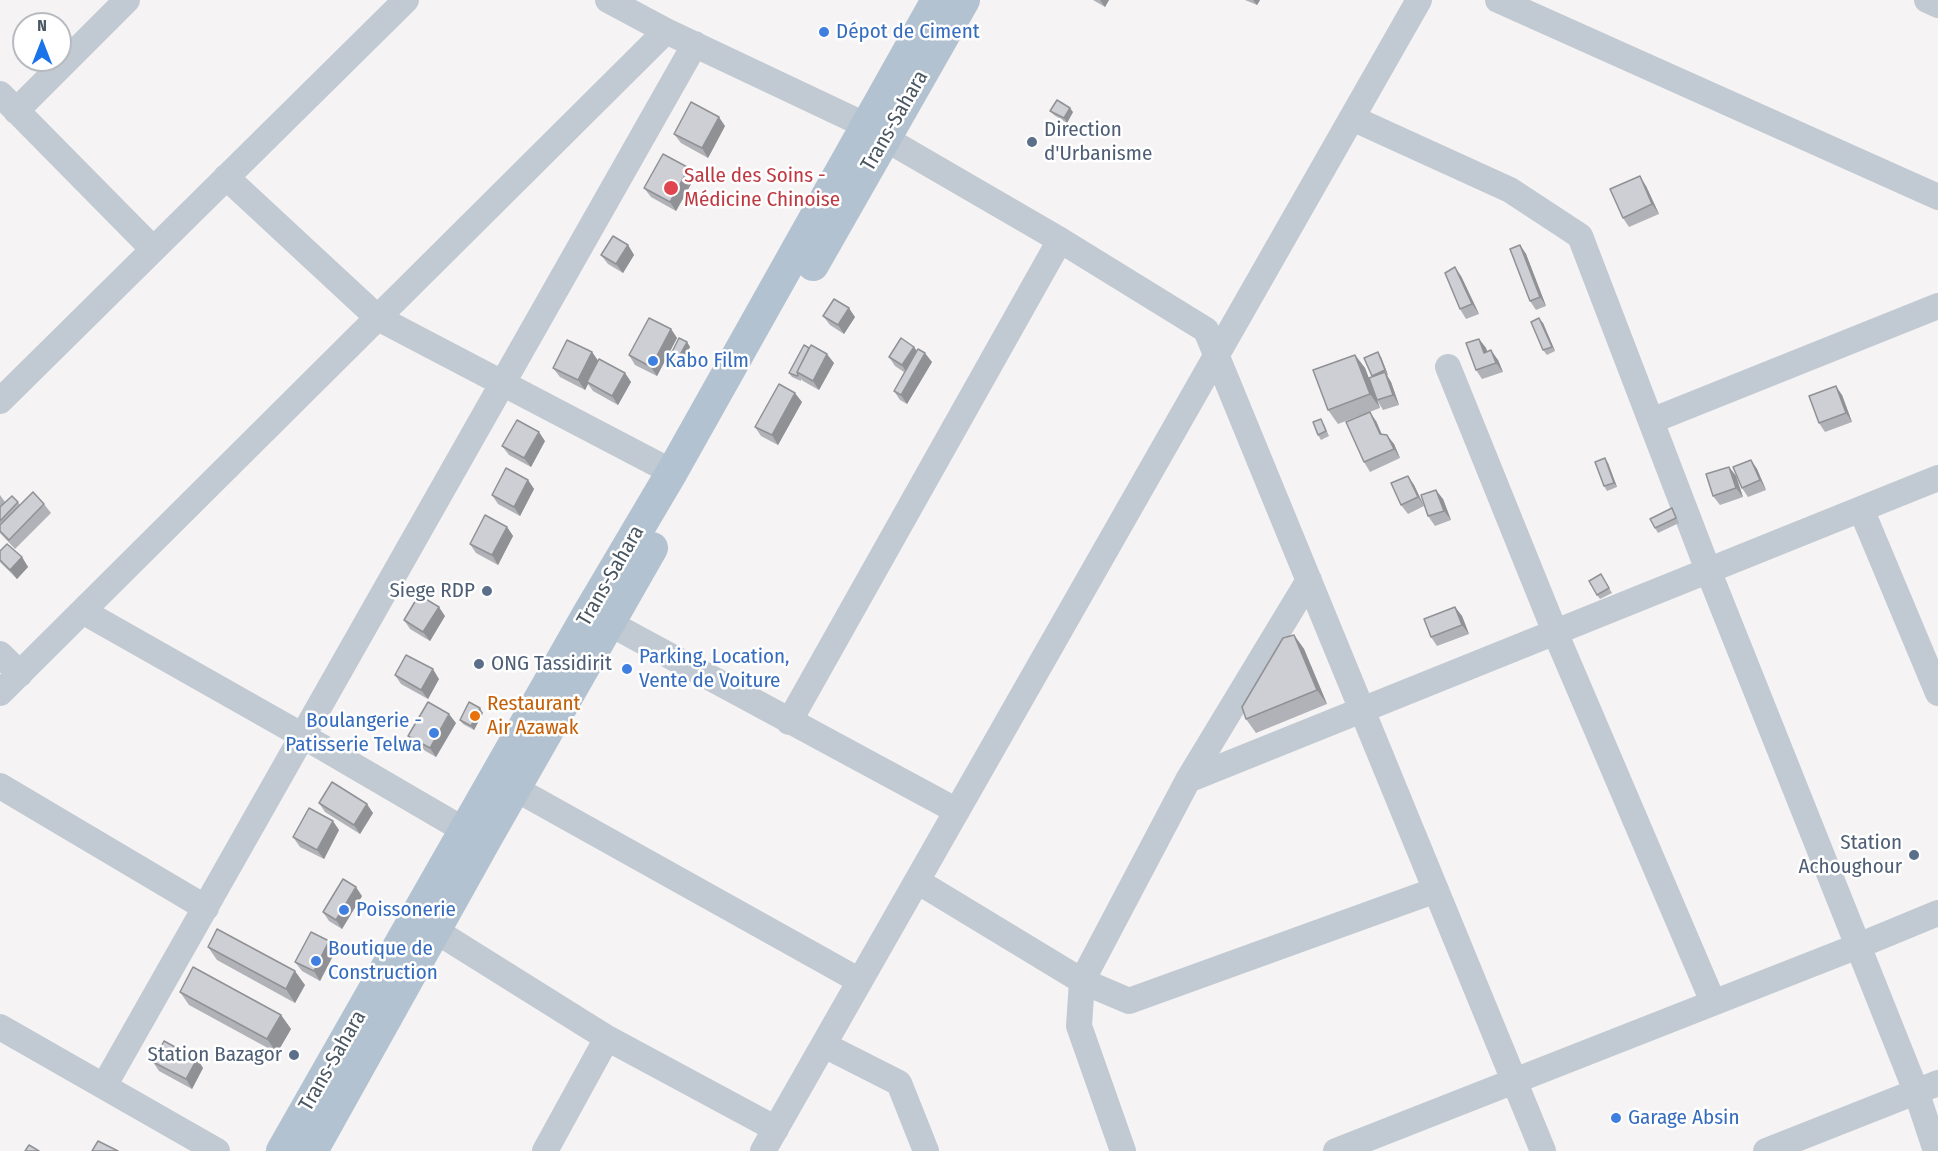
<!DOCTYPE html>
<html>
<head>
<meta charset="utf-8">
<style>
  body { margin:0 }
  #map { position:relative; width:1938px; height:1151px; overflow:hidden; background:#f5f3f3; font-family:"Fira Sans Condensed",sans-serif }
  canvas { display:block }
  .north { position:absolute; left:12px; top:12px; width:60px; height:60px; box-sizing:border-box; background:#fff; border:2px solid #b7bbc0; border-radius:50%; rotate:0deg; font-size:16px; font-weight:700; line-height:24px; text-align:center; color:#4a5661 }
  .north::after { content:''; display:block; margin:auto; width:21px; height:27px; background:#1a73e8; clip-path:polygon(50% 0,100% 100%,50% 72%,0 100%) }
</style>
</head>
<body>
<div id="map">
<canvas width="1938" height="1151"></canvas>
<div class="north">N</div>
</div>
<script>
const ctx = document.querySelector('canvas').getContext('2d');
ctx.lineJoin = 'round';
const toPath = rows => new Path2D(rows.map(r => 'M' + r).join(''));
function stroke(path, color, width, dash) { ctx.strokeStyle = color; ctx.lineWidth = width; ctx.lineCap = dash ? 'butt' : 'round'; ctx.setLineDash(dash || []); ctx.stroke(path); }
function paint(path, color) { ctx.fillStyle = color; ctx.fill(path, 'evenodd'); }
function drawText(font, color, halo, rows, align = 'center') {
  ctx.font = font + ' "Fira Sans Condensed",sans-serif'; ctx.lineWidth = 5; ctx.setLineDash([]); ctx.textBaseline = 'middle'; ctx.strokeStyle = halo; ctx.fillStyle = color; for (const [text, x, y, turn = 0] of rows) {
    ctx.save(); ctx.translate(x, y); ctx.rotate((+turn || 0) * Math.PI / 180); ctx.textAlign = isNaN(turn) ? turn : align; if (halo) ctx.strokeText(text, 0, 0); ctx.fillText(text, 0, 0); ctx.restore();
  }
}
const minor = toPath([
  [608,0,666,31,867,126,886,139,1060,240,1206,330,1543,1151],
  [1498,0,1938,197],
  [1927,0,1938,5],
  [0,94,153,249],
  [16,111,127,0],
  [1352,118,1510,190,1580,236,1708,570,1916,1091,1936,1151],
  [226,177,378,318,672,472],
  [1448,367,1555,632,1713,1002],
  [0,401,406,0],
  [1651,421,1938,306],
  [1861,509,1938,693],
  [84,612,303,736,464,830],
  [609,623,957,811],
  [0,654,20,674],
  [0,693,666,31],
  [789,722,1060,240],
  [1188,780,1938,478],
  [0,786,206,908],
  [516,789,860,981],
  [917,881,1082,981,1129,1001,1436,890],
  [420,921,607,1038,776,1129],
  [0,1027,217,1151],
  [824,1045,899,1083,926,1151],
  [104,1086,695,44],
  [545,1151,607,1038],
  [763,1151,1419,0],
  [1123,1151,1079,1026,1082,981,1188,780,1309,580],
  [1336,1151,1858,946,1938,913],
  [1766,1151,1938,1083]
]);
const major = toPath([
  [813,265,964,0],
  [282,1151,588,614,672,472,937,0],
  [312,1151,486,839,652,548]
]);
const wall = toPath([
  [1093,0,1109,0,1105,7],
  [1245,0,1260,0,1257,5],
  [1050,111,1073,112,1067,123,1054,115],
  [725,126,708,158,681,143,674,134],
  [695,177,676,211,651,197,644,188],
  [1646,186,1659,214,1629,227,1623,218],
  [628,245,634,255,623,273,608,264,601,255],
  [1520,245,1526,254,1546,306,1536,310,1530,301],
  [1461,276,1479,314,1466,319,1460,309],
  [823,316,855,317,844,334,830,325],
  [1543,323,1555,351,1547,355,1543,350],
  [671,329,677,338,657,376,635,365,629,355],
  [1479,339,1486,348,1487,352,1498,360,1503,372,1482,379,1476,370],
  [687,342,690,347,679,367,672,363,669,358],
  [917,351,932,362,907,404,900,400,894,391,904,372,895,366,889,357],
  [592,352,598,361,625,373,631,382,618,405,593,391,588,384,585,390,560,377,553,368],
  [1355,355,1365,368,1380,408,1338,424,1328,410],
  [1381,357,1388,375,1387,376,1391,382,1399,405,1383,410,1377,400,1372,377],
  [834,363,819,390,803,381,801,379,801,381,792,377,789,373],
  [1842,395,1852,422,1825,432,1819,423],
  [802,402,778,445,761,436,755,427],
  [1376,421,1382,435,1394,444,1400,458,1370,472,1364,462],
  [1324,424,1329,436,1321,440,1318,435],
  [545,441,531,467,509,455,502,446],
  [1751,460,1757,469,1766,490,1748,497,1742,488],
  [1608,463,1617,487,1607,491,1604,486],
  [1729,467,1736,476,1743,497,1720,505,1713,496],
  [1408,476,1414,485,1424,506,1408,514,1401,505],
  [528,480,534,489,520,516,498,504,492,495],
  [0,495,5,502,0,507],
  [1443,499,1451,520,1435,526,1428,516],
  [18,502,20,505,44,504,51,513,15,549,0,533,0,507],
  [1675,513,1679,523,1658,533,1655,528],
  [507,527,513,536,498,565,476,553,470,544],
  [0,551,22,557,28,567,17,579,0,562],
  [1601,574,1612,593,1600,599,1597,595],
  [1455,607,1462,616,1469,634,1437,646,1431,637],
  [445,616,430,641,410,629,404,620],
  [1294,635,1304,649,1327,704,1256,733,1246,719],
  [395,675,439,679,428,699,401,684],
  [483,713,474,730,463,724,460,720],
  [456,723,436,757,415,745,408,736],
  [319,803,373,813,360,834,325,812],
  [339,830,324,859,300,847,293,837],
  [362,896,342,929,329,921,323,912],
  [208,947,305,985,295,1003,217,960],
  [336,950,320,981,302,971,295,962],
  [180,992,281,1015,291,1029,277,1053,189,1005],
  [197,1059,203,1068,192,1089,159,1071,153,1062]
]);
const shadedWall = toPath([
  [1100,0,1109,0,1105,7],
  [1253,0,1260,0,1257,5],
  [1070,108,1073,112,1067,123,1064,118],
  [719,117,725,126,708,158,702,148],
  [689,168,695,177,676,211,670,202],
  [1640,176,1646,186,1659,214,1652,204],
  [628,245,634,255,623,273,616,264],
  [1520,245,1526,254,1546,306,1540,297],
  [1455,267,1461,276,1479,314,1472,304],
  [849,308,855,317,844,334,838,325],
  [1539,318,1543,323,1555,351,1552,347],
  [671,329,677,338,657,376,651,367],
  [1479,339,1486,348,1491,362,1484,353],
  [687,342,690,347,679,367,676,362],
  [914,347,921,356,908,375,902,365],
  [1491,350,1498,360,1503,372,1496,363],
  [592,352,599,362,587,382,588,384,585,390,578,380],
  [1378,352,1381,357,1388,375,1385,370],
  [925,353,932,362,907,404,901,395],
  [827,354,834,363,819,390,813,381],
  [1355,355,1365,368,1380,408,1370,394],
  [1385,372,1391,382,1399,405,1393,395],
  [625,373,631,382,618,405,612,396],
  [1836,386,1842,395,1852,422,1846,413],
  [795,393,802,402,778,445,772,435],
  [1370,412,1376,421,1386,444,1380,434],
  [539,432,545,441,531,467,524,458],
  [1387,435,1394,444,1400,458,1394,449],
  [1605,458,1608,463,1617,487,1614,483],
  [1751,460,1757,469,1766,490,1760,480],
  [1729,467,1736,476,1743,497,1736,488],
  [1408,476,1414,485,1424,506,1418,497],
  [528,480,534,489,520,516,514,507],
  [1436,490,1443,499,1451,520,1444,511],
  [507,527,513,536,498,565,492,555],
  [22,557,28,567,17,579,10,570],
  [439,607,445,616,430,641,423,632],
  [1455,607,1462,616,1469,634,1462,625],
  [1294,635,1304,649,1327,704,1317,690],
  [433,669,439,679,428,699,421,690],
  [480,708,483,713,474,730,471,726],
  [449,714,456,723,436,757,430,748],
  [367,804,373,813,360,834,354,825],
  [333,821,339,830,324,859,317,850],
  [356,887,362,896,342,929,336,920],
  [329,941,336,950,320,981,314,971],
  [295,971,305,985,295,1003,286,989],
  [281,1015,291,1029,277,1053,267,1039],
  [197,1059,203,1068,192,1089,186,1079]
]);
const building = toPath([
  [1057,100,1070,108,1064,118,1050,111,1057,100],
  [691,102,719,117,702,148,674,134,691,102],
  [663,154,689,168,670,202,644,188,663,154],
  [1640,176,1652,204,1623,218,1610,189,1640,176],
  [613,236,628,245,616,264,601,255,613,236],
  [1520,245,1540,297,1530,301,1510,249,1520,245],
  [1455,267,1472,304,1460,309,1445,273,1455,267],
  [834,299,849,308,838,325,823,316,834,299],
  [649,318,671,329,651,367,629,355,649,318],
  [1539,318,1552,347,1543,350,1531,322,1539,318],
  [679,338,687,342,676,362,669,358,679,338],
  [901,338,914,347,902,365,889,357,901,338],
  [1479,339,1484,353,1491,350,1496,363,1476,370,1466,343,1479,339],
  [567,340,592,352,578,380,553,368,567,340],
  [804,345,809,348,797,372,798,375,797,376,789,373,804,345],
  [811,345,827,354,813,381,797,372,811,345],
  [918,349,925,353,901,395,894,391,918,349],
  [1378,352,1385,370,1372,376,1364,358,1378,352],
  [1355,355,1370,394,1328,410,1313,370,1355,355],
  [599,359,625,373,612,396,587,382,599,359],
  [1385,372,1393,395,1377,400,1369,378,1385,372],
  [779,384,795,393,772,435,755,427,779,384],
  [1836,386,1846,413,1819,423,1809,396,1836,386],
  [1370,412,1380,434,1387,435,1394,449,1364,462,1346,422,1370,412],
  [1321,419,1326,431,1318,435,1313,422,1321,419],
  [517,420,539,432,524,458,502,446,517,420],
  [1605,458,1614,483,1604,486,1595,462,1605,458],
  [1751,460,1760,480,1742,488,1733,467,1751,460],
  [1729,467,1736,488,1713,496,1706,474,1729,467],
  [506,468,528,480,514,507,492,495,506,468],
  [1408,476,1418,497,1401,505,1391,483,1408,476],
  [1436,490,1444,511,1428,516,1421,495,1436,490],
  [33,492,44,504,9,540,0,531,0,525,33,492],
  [12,496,18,502,0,521,0,507,12,496],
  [1672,508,1676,518,1655,528,1650,519,1672,508],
  [485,515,507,527,492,555,470,544,485,515],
  [7,544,22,557,10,570,0,560,0,551,7,544],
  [1601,574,1609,588,1597,595,1589,581,1601,574],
  [419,595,439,607,423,632,404,620,419,595],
  [1455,607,1462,625,1431,637,1424,619,1455,607],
  [1294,635,1317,690,1246,719,1242,707,1283,638,1294,635],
  [406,655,433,669,421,690,395,675,406,655],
  [428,702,449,714,430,748,408,736,428,702],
  [469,702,480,708,471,726,460,720,469,702],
  [332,782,367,804,354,825,319,803,332,782],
  [309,808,333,821,317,850,293,837,309,808],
  [343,879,356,887,336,920,323,912,343,879],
  [217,929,295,971,286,989,208,947,217,929],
  [311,932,329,941,314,971,295,962,311,932],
  [193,967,281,1015,267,1039,180,992,193,967],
  [164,1041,197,1059,186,1079,153,1062,164,1041],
  [98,1141,118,1151,92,1151,98,1141],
  [29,1145,39,1151,25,1151,29,1145]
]);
const markers = [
  [824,32,6,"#3f7fe0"],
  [1032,142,6,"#5c6f8a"],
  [671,188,8,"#e0444e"],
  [653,361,6,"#3f7fe0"],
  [487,591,6,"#5c6f8a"],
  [479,664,6,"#5c6f8a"],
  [627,669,6,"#3f7fe0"],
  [475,716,6,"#e8710a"],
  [434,733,6,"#3f7fe0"],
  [1914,855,6,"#5c6f8a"],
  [344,910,6,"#3f7fe0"],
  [316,961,6,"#3f7fe0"],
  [294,1055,6,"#5c6f8a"],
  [1616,1118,6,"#3f7fe0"]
];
const shopNames = [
  ["Dépot de Ciment",836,32],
  ["Kabo Film",665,361],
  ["Parking, Location,",639,657],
  ["Vente de Voiture",639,681],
  ["Boulangerie -",422,721,"right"],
  ["Patisserie Telwa",422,745,"right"],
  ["Poissonerie",356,910],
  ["Boutique de",328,949],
  ["Construction",328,973],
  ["Garage Absin",1628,1118]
];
const streetNames = [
  ["Trans-Sahara",895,121,-60],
  ["Trans-Sahara",611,576,-60],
  ["Trans-Sahara",333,1061,-60]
];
const serviceNames = [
  ["Direction",1044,130,"left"],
  ["d'Urbanisme",1044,154,"left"],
  ["Siege RDP",475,591],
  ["ONG Tassidirit",491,664,"left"],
  ["Station",1902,843],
  ["Achoughour",1902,867],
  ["Station Bazagor",282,1055]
];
const healthNames = [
  ["Salle des Soins -",684,176],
  ["Médicine Chinoise",684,200]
];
const foodNames = [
  ["Restaurant",487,704],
  ["Air Azawak",487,728]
];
stroke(minor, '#c1cad2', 26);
stroke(major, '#b3c2d1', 32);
paint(wall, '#b0b2b7');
paint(shadedWall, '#909195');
paint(building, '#cdcfd5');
stroke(building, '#909195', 1.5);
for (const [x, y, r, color] of markers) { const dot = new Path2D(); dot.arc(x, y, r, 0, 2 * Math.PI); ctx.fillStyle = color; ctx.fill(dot); stroke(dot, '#fff', 2); }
drawText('21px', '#366cbe', '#fff', shopNames, 'left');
drawText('21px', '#4a5661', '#fff', streetNames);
drawText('21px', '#4e5e75', '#fff', serviceNames, 'right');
drawText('21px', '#be3a42', '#fff', healthNames, 'left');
drawText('21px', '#c56008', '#fff', foodNames, 'left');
</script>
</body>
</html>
